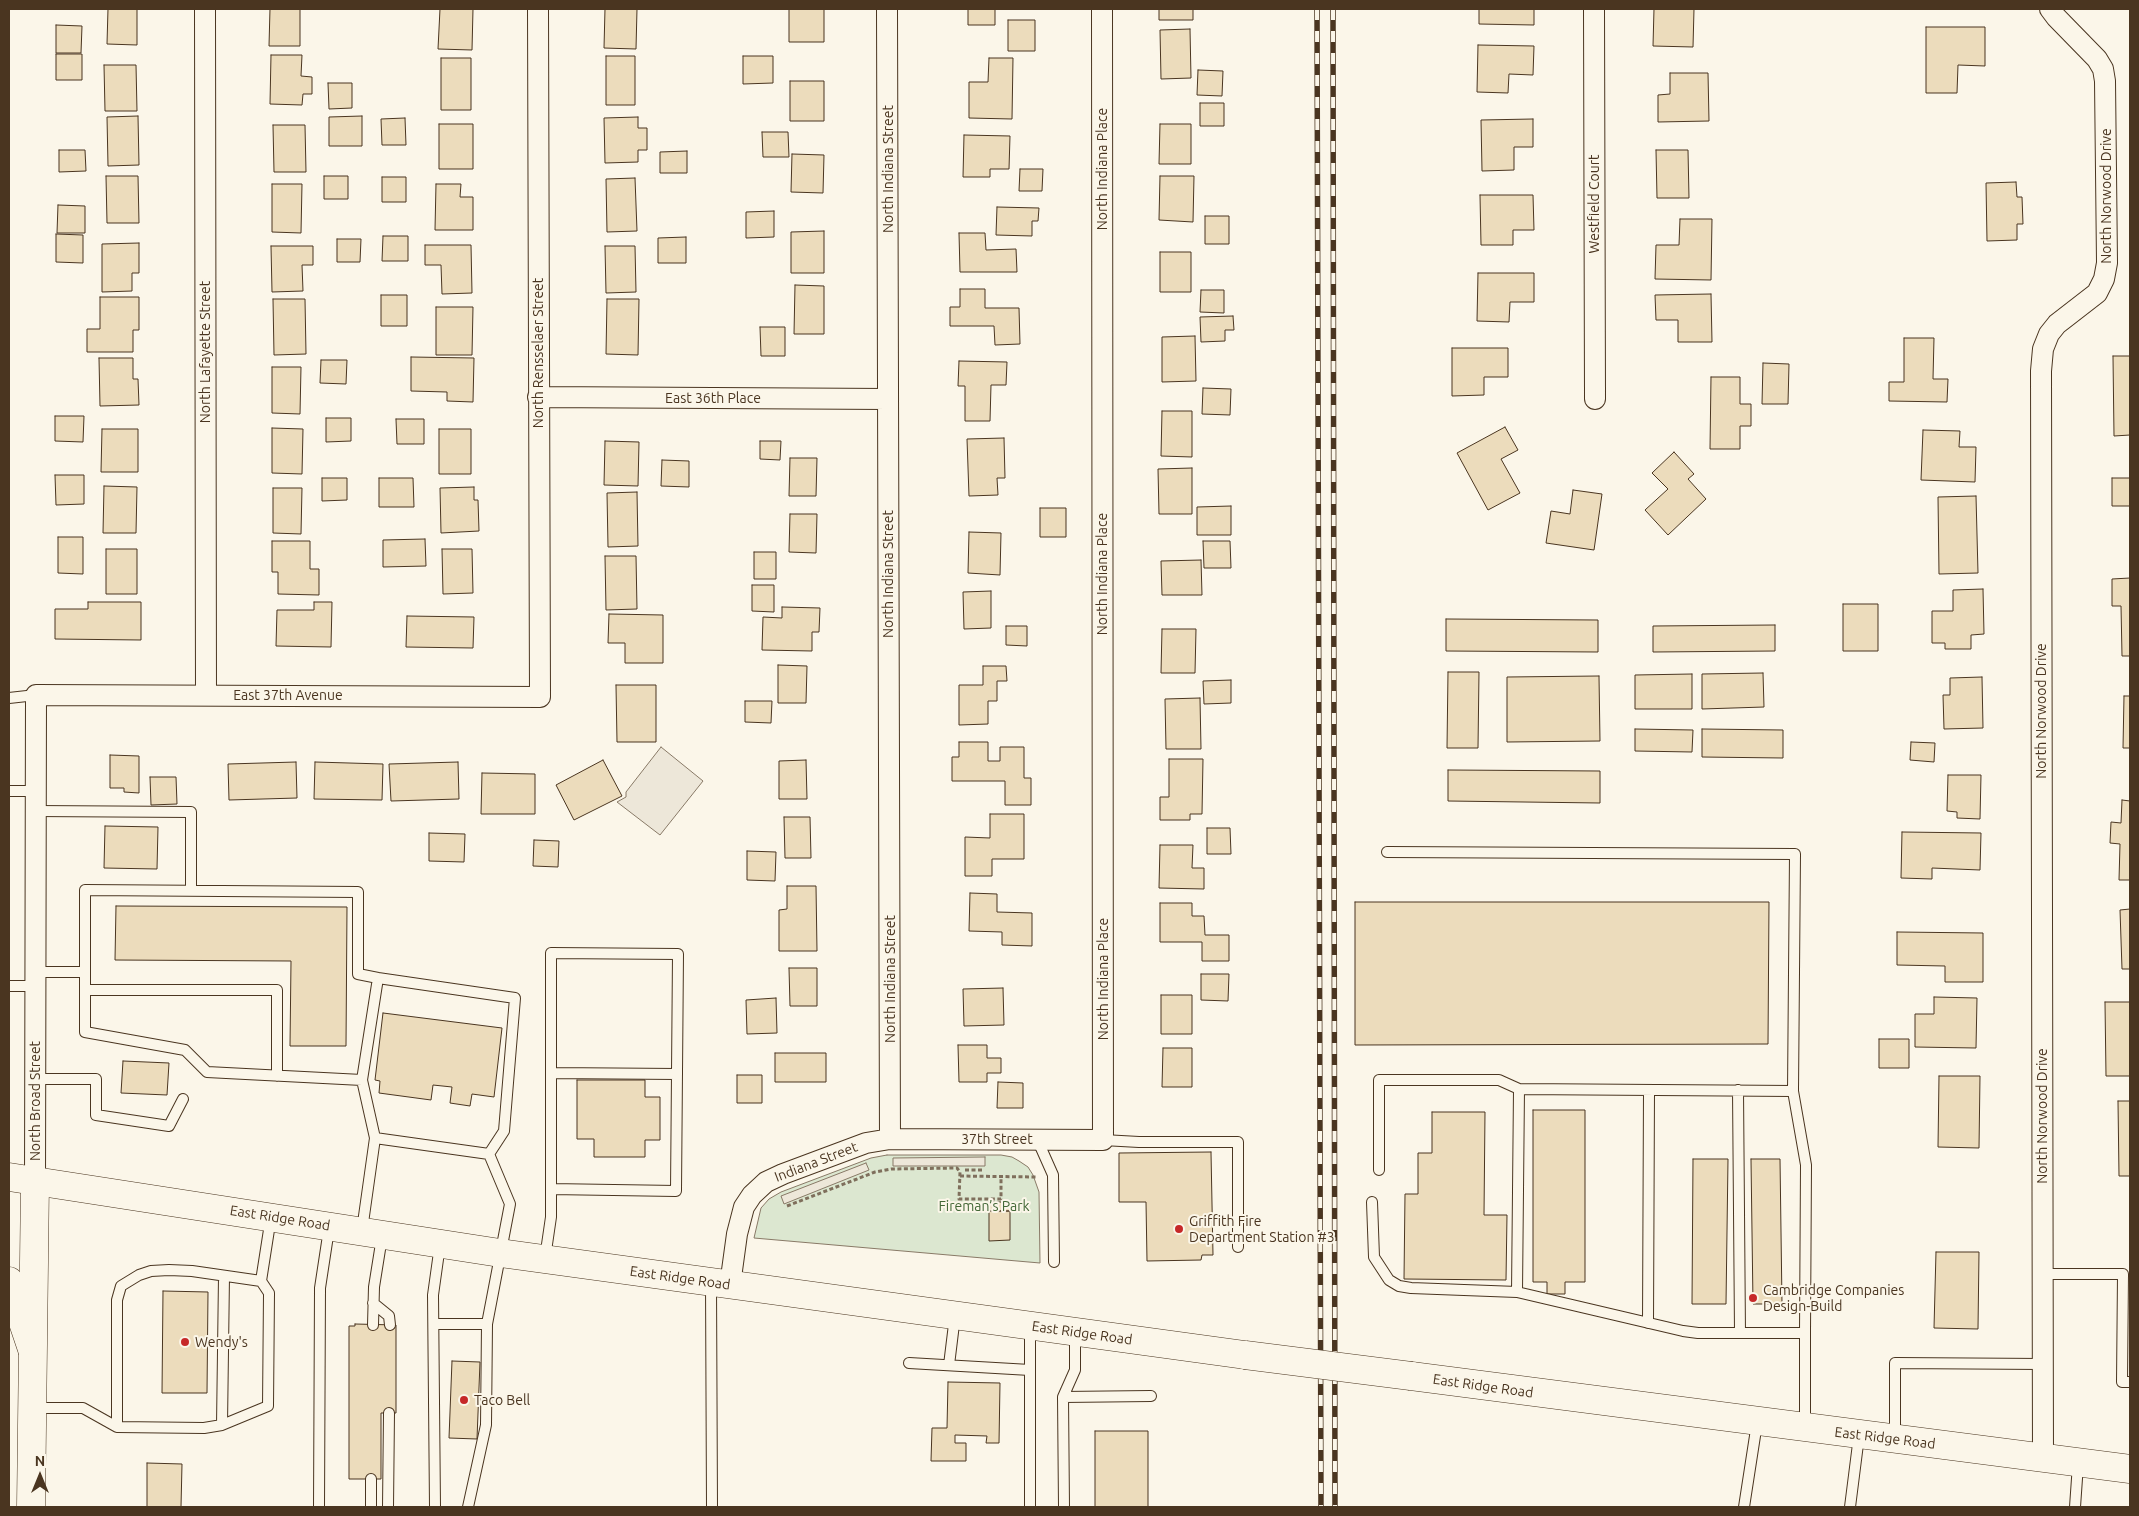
<!DOCTYPE html>
<html>
<head>
<meta charset="utf-8">
<style>
	body { margin:0 }
	#map { position:relative; width:2139px; height:1516px; overflow:hidden; background:#fbf6e9; font-family:Ubuntu,sans-serif }
	canvas { display:block }
	.frame { position:absolute; inset:0; border:10px solid #4a3520; pointer-events:none }
	.north { position:absolute; left:15px; top:1451px; width:50px; height:50px; -webkit-text-stroke:4px #fbf6e9; paint-order:stroke; rotate:0deg; font-size:14px; font-weight:700; line-height:20px; text-align:center; color:#4a3520 }
	.north::after { content:''; display:block; margin:auto; width:18px; height:22px; background:#4a3520; clip-path:polygon(50% 0,100% 100%,50% 72%,0 100%) }
</style>
</head>
<body>
<div id="map">
<canvas width="2139" height="1516"></canvas>
<div class="frame"></div>
<div class="north">N</div>
</div>
<script>
const ctx = document.querySelector('canvas').getContext('2d');
ctx.lineJoin = 'round';
function fill(path, color) {
  ctx.fillStyle = color;
  ctx.fill(path, 'evenodd');
}
function shape(rows) {
  const path = new Path2D();
  for (const r of rows) {
    path.moveTo(r[0], r[1]);
    for (let i = 2; i < r.length; i += 2) path.lineTo(r[i], r[i + 1]);
  }
  return path;
}
function stroke(path, color, width, dash) {
  ctx.strokeStyle = color;
  ctx.lineWidth = width;
  ctx.lineCap = dash ? 'butt' : 'round';
  ctx.setLineDash(dash || []);
  ctx.stroke(path);
}
function write(font, color, halo, rows, align = 'center') {
  ctx.font = font + ' Ubuntu,sans-serif';
  ctx.lineWidth = 4;
  ctx.setLineDash([]);
  ctx.textBaseline = 'middle';
  ctx.strokeStyle = halo;
  ctx.fillStyle = color;
  for (const [text, x, y, turn = 0] of rows) {
    ctx.save();
    ctx.translate(x, y);
    ctx.rotate((+turn || 0) * Math.PI / 180);
    ctx.textAlign = isNaN(turn) ? turn : align;
    if (halo) ctx.strokeText(text, 0, 0);
    ctx.fillText(text, 0, 0);
    ctx.restore();
  }
}
const green = shape([
	[887,1155,1001,1155,1012,1157,1019,1161,1028,1167,1033,1175,1039,1192,1040,1263,754,1238,761,1208,769,1199,781,1192,871,1158,887,1155]
]);
const parking = shape([
	[661,747,703,781,660,835,617,802,626,797,626,792,661,747],
	[985,1157,985,1166,893,1166,893,1158,985,1157],
	[866,1163,869,1170,784,1204,781,1196,866,1163]
]);
const building = shape([
	[108,9,137,9,137,45,107,44,108,9],
	[270,9,300,9,300,46,269,46,270,9],
	[440,9,473,9,472,50,438,49,440,9],
	[605,9,637,9,636,49,604,48,605,9],
	[789,9,824,9,824,42,789,42,789,9],
	[968,9,995,9,995,25,968,25,968,9],
	[1159,9,1193,9,1193,20,1159,20,1159,9],
	[1479,9,1534,9,1534,25,1479,24,1479,9],
	[1654,9,1694,9,1693,47,1653,46,1654,9],
	[1008,20,1035,20,1035,51,1008,51,1008,20],
	[56,25,82,26,81,53,56,53,56,25],
	[1926,27,1985,27,1985,66,1958,65,1957,93,1926,93,1926,27],
	[1190,29,1191,78,1161,79,1160,30,1190,29],
	[1478,45,1534,46,1533,75,1509,74,1508,93,1477,92,1478,45],
	[56,54,82,54,82,80,56,80,56,54],
	[271,55,302,55,301,76,312,77,312,94,303,94,302,105,270,104,271,55],
	[606,56,635,56,635,105,606,105,606,56],
	[743,56,773,56,773,83,743,84,743,56],
	[441,58,471,58,471,110,441,110,441,58],
	[989,58,1013,58,1012,119,969,118,969,82,988,82,989,58],
	[104,65,136,65,137,111,105,111,104,65],
	[1198,70,1223,71,1222,96,1197,95,1198,70],
	[1670,73,1708,73,1709,121,1658,122,1658,95,1670,94,1670,73],
	[790,81,824,81,824,121,790,121,790,81],
	[328,83,352,83,352,108,329,109,328,83],
	[1200,103,1224,103,1224,126,1200,126,1200,103],
	[138,116,139,165,108,166,107,117,138,116],
	[362,116,362,146,329,146,329,117,362,116],
	[638,117,638,128,647,128,647,150,638,150,638,162,605,163,604,118,638,117],
	[405,118,406,145,382,145,381,119,405,118],
	[1533,119,1533,147,1514,147,1514,170,1482,171,1481,120,1533,119],
	[439,124,473,124,473,169,439,169,439,124],
	[1160,124,1191,124,1191,164,1159,164,1160,124],
	[273,125,305,125,306,172,274,172,273,125],
	[762,132,788,132,789,157,763,157,762,132],
	[964,135,1010,136,1009,169,990,169,990,177,963,177,964,135],
	[59,150,85,150,86,171,59,172,59,150],
	[1656,150,1688,150,1689,198,1657,198,1656,150],
	[687,151,687,173,660,173,660,152,687,151],
	[792,154,824,155,823,193,791,192,792,154],
	[1020,169,1043,169,1042,191,1019,191,1020,169],
	[106,176,138,176,139,223,107,223,106,176],
	[324,176,348,176,348,199,324,199,324,176],
	[1160,176,1194,176,1193,222,1159,220,1160,176],
	[382,177,406,177,406,202,382,202,382,177],
	[635,178,637,231,607,232,606,179,635,178],
	[2016,182,2017,197,2022,197,2023,224,2017,224,2017,240,1987,241,1986,183,2016,182],
	[272,184,302,184,301,233,272,232,272,184],
	[436,184,461,184,460,197,473,197,473,230,435,230,436,184],
	[1480,195,1533,195,1534,230,1513,230,1513,245,1481,245,1480,195],
	[58,205,85,206,85,233,57,233,58,205],
	[997,207,1039,208,1038,221,1032,221,1032,236,996,235,997,207],
	[774,211,774,237,746,238,746,212,774,211],
	[1205,216,1229,216,1229,244,1205,244,1205,216],
	[1680,219,1712,219,1711,280,1655,279,1656,245,1679,245,1680,219],
	[824,231,824,273,791,273,791,232,824,231],
	[959,233,985,233,986,250,1016,249,1017,272,960,272,959,233],
	[56,234,83,235,83,263,56,262,56,234],
	[383,236,408,236,408,261,382,261,383,236],
	[686,237,686,263,658,263,658,238,686,237],
	[337,239,361,239,360,262,337,262,337,239],
	[139,243,139,273,132,273,132,291,102,292,102,244,139,243],
	[425,245,471,245,472,293,442,294,441,265,425,265,425,245],
	[271,246,313,246,313,265,302,265,303,291,272,292,271,246],
	[605,246,635,246,636,292,606,293,605,246],
	[1160,252,1191,252,1191,292,1160,292,1160,252],
	[1478,273,1534,273,1534,302,1510,302,1509,322,1477,321,1478,273],
	[795,285,824,286,824,334,794,334,795,285],
	[960,289,985,289,985,308,1019,308,1020,344,995,345,994,326,950,326,950,307,960,307,960,289],
	[1201,290,1224,290,1224,313,1200,312,1201,290],
	[1711,294,1712,342,1678,342,1678,320,1656,320,1655,295,1711,294],
	[381,295,407,295,407,326,381,326,381,295],
	[100,297,139,297,139,330,133,330,133,352,87,352,87,329,100,329,100,297],
	[273,299,305,299,306,354,274,355,273,299],
	[607,299,639,299,638,355,606,354,607,299],
	[436,307,473,307,472,355,436,355,436,307],
	[1233,316,1234,330,1225,330,1225,341,1201,342,1200,317,1233,316],
	[760,327,785,327,785,356,761,356,760,327],
	[1195,336,1196,381,1162,382,1162,337,1195,336],
	[1904,338,1934,338,1933,379,1948,379,1947,402,1889,401,1889,382,1904,382,1904,338],
	[1452,348,1508,348,1508,377,1484,377,1484,395,1452,396,1452,348],
	[2113,356,2130,356,2130,435,2114,436,2113,356],
	[411,357,474,358,473,402,447,401,447,392,411,391,411,357],
	[99,358,133,358,133,379,138,379,139,405,100,406,99,358],
	[321,360,347,360,346,384,320,383,321,360],
	[959,361,1007,362,1006,385,991,385,990,421,965,421,965,386,958,386,959,361],
	[1763,363,1789,364,1788,404,1762,404,1763,363],
	[272,367,301,367,300,414,272,413,272,367],
	[1711,377,1740,377,1740,404,1751,404,1751,426,1740,426,1740,449,1710,449,1711,377],
	[1203,388,1231,389,1230,415,1202,414,1203,388],
	[1162,411,1192,411,1192,457,1161,456,1162,411],
	[55,416,84,416,83,442,55,441,55,416],
	[326,418,351,418,351,441,326,442,326,418],
	[396,419,424,419,424,444,397,444,396,419],
	[1505,427,1518,450,1501,459,1520,493,1488,510,1457,453,1505,427],
	[272,428,303,429,302,474,272,473,272,428],
	[102,429,138,429,138,472,101,472,102,429],
	[439,429,471,429,471,474,439,474,439,429],
	[1923,430,1960,431,1959,447,1976,447,1975,482,1921,480,1923,430],
	[1004,438,1005,478,997,478,998,495,969,496,967,439,1004,438],
	[605,441,639,442,638,486,604,485,605,441],
	[760,441,781,441,780,460,760,459,760,441],
	[1674,452,1694,474,1688,479,1706,499,1668,535,1645,510,1668,489,1652,473,1674,452],
	[790,458,817,458,816,496,789,496,790,458],
	[662,460,689,461,689,487,661,486,662,460],
	[1192,468,1192,514,1159,514,1158,469,1192,468],
	[55,475,84,475,84,504,56,505,55,475],
	[322,478,347,478,347,500,322,501,322,478],
	[379,478,413,478,414,507,379,507,379,478],
	[2112,478,2130,478,2130,506,2112,506,2112,478],
	[104,486,137,487,136,533,103,533,104,486],
	[474,487,474,500,478,500,479,531,441,533,440,488,474,487],
	[273,488,302,488,301,534,273,533,273,488],
	[1573,490,1602,494,1594,550,1546,543,1551,511,1570,514,1573,490],
	[637,492,638,546,608,547,607,493,637,492],
	[1976,496,1978,573,1939,574,1938,497,1976,496],
	[1231,506,1231,535,1197,535,1197,507,1231,506],
	[1040,508,1066,508,1066,537,1040,537,1040,508],
	[790,514,817,514,816,553,789,552,790,514],
	[969,532,1001,533,1000,575,968,573,969,532],
	[58,537,83,537,83,574,58,573,58,537],
	[425,539,426,566,383,567,383,540,425,539],
	[272,541,310,541,310,569,319,569,319,595,278,594,278,572,272,572,272,541],
	[1203,541,1230,541,1231,568,1204,568,1203,541],
	[106,549,137,549,137,594,106,594,106,549],
	[442,549,472,549,473,593,443,594,442,549],
	[754,552,776,552,776,579,754,579,754,552],
	[605,556,636,556,637,609,606,610,605,556],
	[1201,560,1202,595,1162,595,1161,561,1201,560],
	[2130,578,2130,656,2122,656,2121,606,2112,606,2112,579,2130,578],
	[752,585,774,585,774,612,752,611,752,585],
	[1983,589,1984,634,1971,635,1971,649,1945,649,1945,643,1932,643,1932,611,1953,611,1953,590,1983,589],
	[991,591,991,628,964,629,963,592,991,591],
	[88,602,141,602,141,640,55,639,55,609,88,609,88,602],
	[314,602,332,602,331,647,276,646,277,610,314,610,314,602],
	[1843,604,1878,604,1878,651,1843,651,1843,604],
	[782,607,820,608,819,632,812,632,812,651,762,650,763,617,782,618,782,607],
	[609,614,663,615,663,663,625,663,625,643,608,643,609,614],
	[407,616,474,617,473,648,406,647,407,616],
	[1446,619,1598,620,1598,652,1446,651,1446,619],
	[1775,625,1775,651,1653,652,1653,626,1775,625],
	[1006,626,1027,626,1027,646,1006,645,1006,626],
	[1162,629,1196,629,1195,673,1161,673,1162,629],
	[778,665,807,666,806,703,778,703,778,665],
	[983,666,1006,666,1007,681,997,681,997,701,988,701,988,724,959,725,959,685,983,685,983,666],
	[1448,672,1479,672,1478,748,1447,748,1448,672],
	[1763,673,1764,707,1702,709,1702,674,1763,673],
	[1692,674,1692,709,1635,709,1635,675,1692,674],
	[1599,676,1600,741,1507,742,1507,677,1599,676],
	[1982,677,1983,728,1944,729,1943,695,1950,695,1950,678,1982,677],
	[1231,680,1231,703,1204,704,1203,681,1231,680],
	[616,685,656,685,656,742,617,742,616,685],
	[2124,696,2130,696,2130,748,2123,748,2124,696],
	[1200,698,1201,749,1166,749,1165,699,1200,698],
	[745,701,772,701,771,723,745,722,745,701],
	[1635,729,1693,730,1692,752,1635,751,1635,729],
	[1702,729,1783,730,1783,758,1702,757,1702,729],
	[959,742,988,742,988,761,1000,761,1000,747,1024,747,1024,778,1031,778,1031,805,1005,805,1005,781,952,781,952,757,959,757,959,742],
	[1911,742,1935,743,1934,762,1910,760,1911,742],
	[110,755,139,756,139,793,124,792,124,788,110,788,110,755],
	[1169,759,1203,759,1202,814,1190,814,1190,820,1160,820,1160,797,1169,797,1169,759],
	[603,760,622,796,574,820,556,785,603,760],
	[806,760,807,799,779,799,779,761,806,760],
	[296,762,297,798,229,800,228,764,296,762],
	[315,762,383,764,382,800,314,799,315,762],
	[458,762,459,799,391,801,389,764,458,762],
	[1448,770,1600,771,1600,803,1448,801,1448,770],
	[482,773,535,774,535,814,481,814,482,773],
	[1948,775,1981,775,1980,819,1957,818,1957,812,1947,811,1948,775],
	[150,777,176,777,177,804,151,805,150,777],
	[2122,800,2130,801,2130,880,2119,880,2120,844,2110,843,2111,822,2121,823,2122,800],
	[990,814,1024,814,1024,859,992,859,992,876,965,876,965,837,990,838,990,814],
	[784,817,810,817,811,858,785,858,784,817],
	[105,826,158,827,157,869,104,868,105,826],
	[1207,828,1230,828,1231,854,1207,854,1207,828],
	[1902,832,1981,833,1980,870,1932,868,1932,879,1901,878,1902,832],
	[429,833,465,834,464,862,429,861,429,833],
	[534,840,559,841,558,867,533,866,534,840],
	[1160,845,1193,845,1192,868,1204,868,1204,889,1159,888,1160,845],
	[747,851,776,852,775,881,747,880,747,851],
	[787,886,816,886,817,951,779,951,779,910,787,909,787,886],
	[970,893,997,894,997,912,1032,913,1032,946,1002,945,1002,932,969,931,970,893],
	[1355,902,1769,902,1768,1044,1355,1045,1355,902],
	[1160,903,1192,903,1192,916,1204,916,1205,935,1229,935,1229,961,1202,961,1202,942,1160,942,1160,903],
	[116,906,347,907,346,1046,290,1046,291,961,115,960,116,906],
	[2130,909,2130,969,2122,969,2120,910,2130,909],
	[1897,932,1983,933,1983,982,1945,982,1945,966,1897,965,1897,932],
	[789,968,817,968,817,1006,790,1006,789,968],
	[1201,974,1229,974,1228,1001,1201,1000,1201,974],
	[1003,988,1004,1025,964,1026,963,989,1003,988],
	[1161,995,1192,995,1192,1034,1161,1034,1161,995],
	[1934,997,1977,998,1976,1048,1915,1047,1915,1014,1934,1014,1934,997],
	[776,998,777,1033,747,1034,746,1000,776,998],
	[2105,1002,2130,1002,2130,1076,2106,1076,2105,1002],
	[383,1013,502,1028,494,1097,472,1094,470,1106,450,1103,452,1087,433,1085,431,1100,379,1093,380,1081,375,1080,383,1013],
	[1879,1039,1909,1039,1909,1068,1879,1068,1879,1039],
	[958,1045,987,1045,987,1058,1001,1058,1001,1073,987,1073,987,1082,959,1082,958,1045],
	[1163,1048,1192,1048,1192,1087,1162,1087,1163,1048],
	[775,1053,826,1053,826,1082,775,1082,775,1053],
	[123,1061,169,1063,167,1095,121,1093,123,1061],
	[737,1075,762,1075,762,1103,737,1103,737,1075],
	[1939,1076,1980,1076,1979,1148,1938,1147,1939,1076],
	[577,1080,645,1080,645,1097,660,1097,660,1140,645,1140,645,1157,594,1157,594,1139,577,1139,577,1080],
	[998,1082,1023,1083,1023,1108,997,1108,998,1082],
	[2118,1101,2130,1101,2130,1176,2119,1176,2118,1101],
	[1533,1110,1585,1110,1585,1282,1565,1282,1565,1294,1547,1294,1547,1282,1533,1282,1533,1110],
	[1432,1112,1485,1112,1484,1215,1507,1215,1506,1280,1404,1279,1405,1194,1418,1194,1418,1153,1432,1153,1432,1112],
	[1211,1152,1213,1255,1202,1255,1201,1260,1147,1261,1146,1202,1119,1202,1119,1153,1211,1152],
	[1693,1159,1728,1159,1726,1304,1692,1304,1693,1159],
	[1751,1159,1780,1159,1782,1304,1753,1304,1751,1159],
	[989,1202,1010,1202,1010,1211,989,1211,989,1202],
	[989,1211,1010,1211,1010,1240,989,1241,989,1211],
	[1936,1252,1979,1252,1978,1329,1934,1328,1936,1252],
	[163,1291,208,1292,207,1393,162,1393,163,1291],
	[355,1324,396,1325,396,1413,381,1413,381,1479,349,1479,349,1326,355,1326,355,1324],
	[452,1361,480,1362,477,1439,449,1438,452,1361],
	[948,1382,1000,1383,999,1443,986,1443,987,1436,955,1435,955,1443,966,1443,966,1461,931,1461,932,1428,947,1428,948,1382],
	[1095,1431,1148,1431,1148,1507,1095,1507,1095,1431],
	[147,1463,182,1464,181,1507,147,1507,147,1463]
]);
const path = shape([
	[965,1170,984,1170],
	[960,1176,1036,1177],
	[787,1206,875,1172,891,1169,957,1168,960,1172,959,1199,1001,1199,1001,1177]
]);
const lane = shape([
	[9,698,36,695],
	[9,791,36,791],
	[35,811,191,812,191,891],
	[1387,852,1795,854,1793,1091],
	[35,972,85,972],
	[9,986,35,986],
	[85,990,277,990,277,1076],
	[551,1073,677,1074],
	[35,1079,96,1079,96,1115,169,1126,183,1099],
	[362,1080,207,1072,185,1050,85,1032,85,890,358,892,358,974,378,978],
	[1738,1090,1740,1333],
	[375,1138,489,1154,510,1204,487,1324,486,1425,468,1507],
	[1037,1139,1053,1175,1054,1262],
	[1103,1140,1139,1142,1238,1142,1238,1247],
	[1379,1170,1379,1080,1499,1080,1519,1089],
	[1372,1202,1374,1257,1389,1280,1399,1286,1411,1288,1517,1292],
	[362,1230,375,1138,362,1080,378,978,515,998,504,1131,489,1154],
	[545,1258,551,1217,551,953,678,954,676,1191,551,1189],
	[2042,1274,2123,1274,2122,1382,2130,1382],
	[711,1284,712,1507],
	[373,1303,389,1316,390,1325],
	[1648,1323,1649,1090],
	[434,1324,487,1324],
	[373,1325,374,1287,382,1237],
	[1030,1327,1030,1507],
	[909,1363,1030,1370],
	[949,1365,955,1316],
	[1063,1397,1151,1396],
	[33,1408,83,1408,117,1427,204,1428,222,1425,268,1406,269,1293,261,1281,271,1217],
	[222,1425,224,1276],
	[117,1427,117,1300,121,1286,139,1275,151,1271,169,1270,192,1271,261,1281],
	[1805,1427,1805,1333,1806,1165,1793,1091,1519,1089,1517,1292,1683,1331,1698,1333,1805,1333],
	[1895,1438,1895,1363,2043,1364],
	[319,1507,320,1288,329,1229],
	[371,1507,371,1479],
	[388,1507,389,1413],
	[435,1507,433,1295,440,1245],
	[1064,1507,1063,1397,1075,1370,1075,1333],
	[1744,1507,1757,1423],
	[1850,1507,1859,1436],
	[2075,1507,2078,1464]
]);
const street = shape([
	[205,9,206,695],
	[887,9,890,1139],
	[1594,9,1595,399],
	[538,397,888,399],
	[35,1181,36,695,540,697,538,9],
	[730,1285,737,1234,744,1207,752,1195,766,1182,783,1174,866,1143,890,1139,1103,1140,1102,9],
	[2043,1458,2041,371,2043,349,2049,334,2057,324,2097,293,2104,279,2107,263,2105,81,2103,69,2097,59,2056,17,2050,9]
]);
const secondary = shape([
	[31,1507,35,1181]
]);
const primary = shape([
	[9,1177,500,1253,1245,1355],
	[9,1281,32,1349],
	[1411,1376,2130,1469]
]);
const rail = shape([
	[1317,9,1321,1507],
	[1333,9,1335,1507]
]);
const primaryBridge = shape([
	[1245,1355,1411,1376]
]);
const markers = [
	[1179,1229,5,"#c62828"],
	[1753,1298,5,"#c62828"],
	[185,1342,5,"#c62828"],
	[464,1400,5,"#c62828"]
];
const streetNames = [
	["North Indiana Street",888,169,-90],
	["North Indiana Place",1102,169,-90],
	["North Norwood Drive",2106,196,-90],
	["Westfield Court",1594,204,-90],
	["North Lafayette Street",205,352,-90],
	["North Rensselaer Street",538,353,-90],
	["East 36th Place",713,398],
	["North Indiana Street",888,574,-90],
	["North Indiana Place",1102,574,-90],
	["East 37th Avenue",288,695],
	["North Norwood Drive",2041,711,-90],
	["North Indiana Street",890,979,-90],
	["North Indiana Place",1103,979,-90],
	["North Broad Street",35,1101,-90],
	["North Norwood Drive",2042,1116,-90],
	["37th Street",997,1139],
	["Indiana Street",816,1162,-21],
	["East Ridge Road",280,1218,9],
	["East Ridge Road",680,1278,8],
	["East Ridge Road",1082,1333,8],
	["East Ridge Road",1483,1386,8],
	["East Ridge Road",1885,1438,7]
];
const parkNames = [
	["Fireman’s Park",984,1206]
];
const poiNames = [
	["Griffith Fire",1189,1221],
	["Department Station #3",1189,1237],
	["Cambridge Companies",1763,1290],
	["Design-Build",1763,1306],
	["Wendy's",195,1342],
	["Taco Bell",474,1400]
];
fill(green, '#dce7d0');
stroke(green, '#887966', 1);
fill(parking, '#ede7d9');
stroke(parking, '#887966', 1);
fill(building, '#ecdcbc');
stroke(building, '#4a3520', 1);
stroke(lane, '#4a3520', 12);
stroke(street, '#4a3520', 22);
stroke(secondary, '#4a3520', 29);
stroke(primary, '#4a3520', 29);
stroke(path, '#7f6f5c', 3, [4, 2.5]);
stroke(lane, '#fbf6e9', 10);
stroke(street, '#fbf6e9', 20);
stroke(secondary, '#fbf6e9', 28);
stroke(primary, '#fbf6e9', 28);
stroke(rail, '#4a3520', 5.5);
stroke(rail, '#fbf6e9', 4, [11]);
stroke(primaryBridge, '#4a3520', 29, []);
stroke(primaryBridge, '#fbf6e9', 28);
for (const [x, y, r, color] of markers) {
  const dot = new Path2D();
  dot.arc(x, y, r, 0, 2 * Math.PI);
  ctx.fillStyle = color;
  ctx.fill(dot);
  stroke(dot, '#fbf6e9', 2);
}
write('14px', '#4a3520', '#fbf6e9', streetNames);
write('14px', '#436837', '#fbf6e9', parkNames);
write('14px', '#4a3520', '#fbf6e9', poiNames, 'left');
</script>
</body>
</html>
